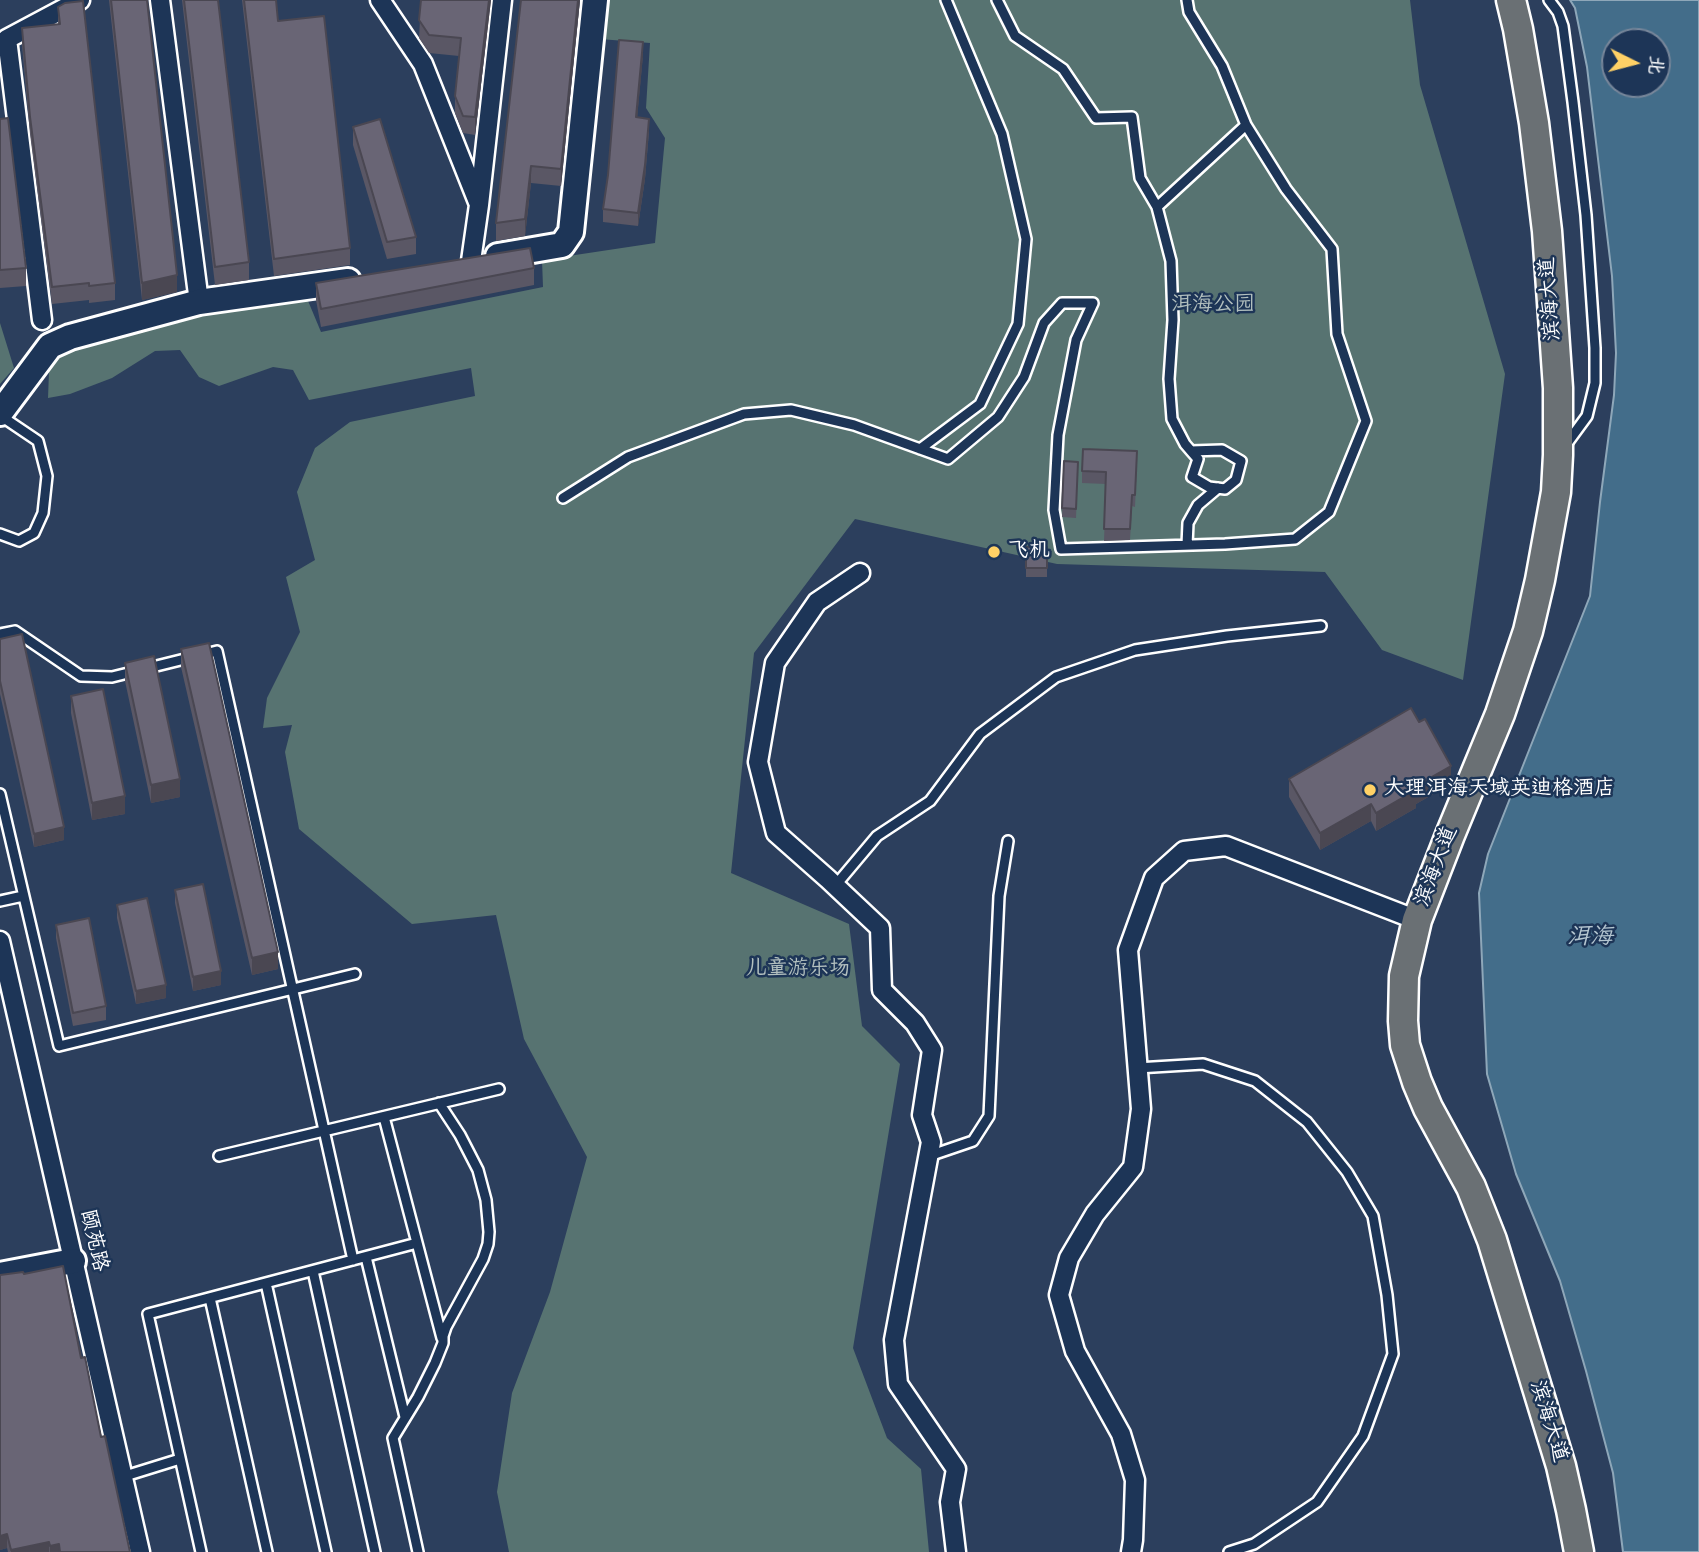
<!DOCTYPE html>
<html>
<head>
<meta charset="utf-8">
<style>
	body { margin:0 }
	#map { position:relative; width:1699px; height:1552px; overflow:hidden; background:#2c3f5d; font-family:Kalam,"LXGW WenKai TC",sans-serif }
	canvas { display:block }
	.north { position:absolute; left:1601px; top:28px; width:70px; height:70px; box-sizing:border-box; background:#1d3557; border:2px solid #77869a; border-radius:50%; rotate:96deg; font-size:19px; font-weight:700; line-height:28px; text-align:center; color:#fff }
	.north::after { content:''; display:block; margin:auto; width:24px; height:32px; background:#ffd166; clip-path:polygon(50% 0,100% 100%,50% 72%,0 100%) }
</style>
</head>
<body>
<div id="map">
<canvas width="1699" height="1552"></canvas>
<div class="north">北</div>
</div>
<script>
const ctx = document.querySelector('canvas').getContext('2d');
ctx.lineJoin = 'round';
function fill(path, color) {
  ctx.fillStyle = color;
  ctx.fill(path, 'evenodd');
}
function shape(rows) {
  const path = new Path2D();
  for (const r of rows) {
    path.moveTo(r[0], r[1]);
    for (let i = 2; i < r.length; i += 2) path.lineTo(r[i], r[i + 1]);
  }
  return path;
}
function stroke(path, color, width, dash) {
  ctx.strokeStyle = color;
  ctx.lineWidth = width;
  ctx.lineCap = dash ? 'butt' : 'round';
  ctx.setLineDash(dash || []);
  ctx.stroke(path);
}
function write(font, color, halo, rows, align = 'center') {
  ctx.font = font + ' Kalam,"LXGW WenKai TC",sans-serif';
  ctx.lineWidth = 5;
  ctx.setLineDash([]);
  ctx.textBaseline = 'middle';
  ctx.strokeStyle = halo;
  ctx.fillStyle = color;
  for (const [text, x, y, turn = 0] of rows) {
    ctx.save();
    ctx.translate(x, y);
    ctx.rotate((+turn || 0) * Math.PI / 180);
    ctx.textAlign = isNaN(turn) ? turn : align;
    if (halo) ctx.strokeText(text, 0, 0);
    ctx.fillText(text, 0, 0);
    ctx.restore();
  }
}
const green = shape([
	[602,0,1410,0,1420,85,1505,374,1463,680,1382,650,1325,572,1057,564,855,519,754,653,731,873,849,924,862,1026,900,1064,853,1348,887,1438,921,1469,929,1552,509,1552,497,1492,512,1393,550,1292,587,1157,524,1039,496,915,412,924,299,829,285,752,292,725,263,728,267,698,300,632,286,577,315,560,297,492,315,448,350,422,475,396,471,368,309,400,293,370,273,367,219,386,199,377,180,350,155,351,112,378,70,394,48,398,49,372,62,332,306,296,321,332,543,287,542,260,655,243,665,138,646,108,650,43,600,39],
	[0,323,14,368,0,384]
]);
const water = shape([
	[1570,0,1699,0,1699,1552,1623,1552,1613,1473,1586,1371,1560,1281,1516,1174,1487,1074,1479,893,1488,854,1590,596,1600,502,1614,395,1616,353,1612,276,1587,67,1575,8,1570,0],
	[1615,42,1657,42,1657,84,1615,84,1615,42]
]);
const lane = shape([
	[997,0,1015,36,1063,69,1096,118,1132,117,1140,178,1157,207],
	[1187,0,1189,12,1222,66,1246,125,1157,207,1171,261,1173,320,1169,379,1172,419,1185,444,1191,451,1198,459,1192,477,1209,487,1225,489,1236,480,1241,461,1222,450,1191,451],
	[1549,0,1558,12,1563,26,1573,102,1586,215,1595,348,1595,383,1587,416,1565,446],
	[920,449,980,404,1018,324,1026,239,1002,134,946,0],
	[563,498,628,457,744,414,791,410,854,425,948,459,998,417,1024,377,1044,323,1062,303,1093,303,1076,340,1058,435,1054,510,1061,549,1225,544,1295,539,1329,512,1366,421,1337,334,1332,249,1286,189,1246,125],
	[0,534,19,541,34,533,43,513,47,476,38,441,1,416],
	[1187,545,1188,523,1198,505,1218,488],
	[0,634,15,631,81,676,112,677,217,651,353,1260],
	[0,794,59,1046,355,974],
	[835,886,877,836,930,801,980,734,1056,677,1135,650,1227,636,1321,626],
	[0,901,23,896],
	[1137,1068,1203,1064,1255,1081,1307,1122,1347,1172,1373,1216,1387,1295,1393,1354,1363,1436,1317,1502,1254,1544,1229,1552],
	[384,1117,442,1338],
	[219,1156,499,1089],
	[929,1156,973,1141,989,1116,999,896,1008,841],
	[366,1257,405,1417],
	[313,1271,375,1552],
	[266,1283,326,1552],
	[210,1298,267,1552],
	[122,1477,180,1459],
	[201,1552,148,1314,417,1243],
	[418,1552,393,1438,418,1397,435,1363,443,1343,443,1336,446,1327,483,1259,488,1244,489,1232,486,1200,478,1170,460,1135,439,1103]
]);
const street = shape([
	[160,0,199,302],
	[380,0,423,64,478,202],
	[471,261,479,205,502,0],
	[42,320,7,39,80,0],
	[860,573,817,602,775,663,758,762,776,833,828,879,880,928,882,990,915,1023,932,1050,922,1115,931,1142,894,1340,898,1384,956,1469,950,1502,956,1552],
	[0,941,140,1552],
	[1131,1552,1133,1540,1135,1480,1121,1434,1075,1351,1059,1295,1069,1258,1095,1214,1133,1167,1141,1109,1128,950,1154,878,1184,851,1226,846,1417,920]
]);
const secondary = shape([
	[498,256,562,245,571,232,595,0],
	[0,413,50,346,70,337,199,302,348,281],
	[0,1275,73,1261]
]);
const primary = shape([
	[1511,0,1518,29,1534,123,1547,231,1558,388,1558,455,1556,492,1540,580,1528,631,1500,714,1450,835,1417,920,1404,976,1403,1021,1405,1045,1417,1082,1428,1108,1471,1187,1492,1240,1561,1466,1571,1510,1579,1552]
]);
const wall = shape([
	[109,0,147,0,177,292,142,300],
	[182,0,218,0,249,262,249,280,215,285],
	[242,0,276,0,278,21,350,248,350,265,274,276],
	[421,0,491,0,475,135,463,133,455,113,455,96,459,56,429,53,419,38],
	[521,0,580,0,561,186,531,183,525,236,496,241,496,223],
	[58,7,115,283,115,300,89,303,89,300,52,304,30,134,22,45,22,28,58,24],
	[643,55,637,118,649,132,645,179,638,226,603,222,603,209],
	[0,119,26,268,26,286,0,288],
	[353,127,416,237,416,254,387,259,353,145],
	[534,268,534,285,321,327,316,300,316,283],
	[1064,461,1078,462,1076,518,1062,517],
	[1137,462,1135,507,1132,506,1130,540,1104,541,1106,484,1082,483,1082,471],
	[1026,547,1047,547,1047,577,1026,577],
	[0,639,64,840,34,847,0,694],
	[181,649,278,969,252,975,181,667],
	[125,663,180,797,151,803,125,681],
	[71,696,125,814,92,820,71,713],
	[1289,779,1451,784,1416,804,1416,808,1376,831,1371,821,1320,850,1289,797],
	[175,890,221,985,193,991,175,903],
	[117,905,166,998,136,1004,117,918],
	[56,925,106,1006,106,1020,73,1026,56,938],
	[24,1274,81,1358,130,1552,8,1552,7,1548,0,1550]
]);
const shadedWall = shape([
	[489,0,491,0,475,135,475,117],
	[578,0,580,0,561,186,561,169],
	[643,42,643,55,636,131,636,117],
	[649,119,645,179,638,226,638,213],
	[531,166,531,183,525,236,525,219],
	[177,275,177,292,142,300,142,283],
	[1451,766,1451,784,1416,804,1416,808,1376,831,1376,813,1414,787],
	[180,779,180,797,151,803,151,785],
	[125,796,125,814,92,820,92,803],
	[1371,804,1371,821,1320,850,1320,833],
	[64,827,64,840,34,847,34,834],
	[278,952,278,969,252,975,252,958],
	[221,971,221,985,193,991,193,977],
	[166,985,166,998,136,1004,136,991],
	[7,1534,7,1548,0,1550,0,1536],
	[49,1542,49,1552,11,1552,11,1550],
	[59,1544,59,1552,50,1552,50,1546]
]);
const building = shape([
	[111,0,147,0,177,275,142,283,111,0],
	[184,0,218,0,249,262,215,267,184,0],
	[244,0,276,0,278,21,324,16,350,248,274,259,244,0],
	[421,0,489,0,475,117,463,116,455,96,461,38,429,35,419,20,421,0],
	[521,0,578,0,561,169,531,166,525,219,496,223,521,0],
	[83,1,115,283,89,286,89,283,52,287,30,117,22,28,60,24,58,7,65,3,83,1],
	[619,40,643,42,636,117,649,119,645,165,638,213,603,209,608,175,619,40],
	[8,118,26,268,0,270,0,119,8,118],
	[380,119,416,237,387,242,353,127,380,119],
	[530,248,534,268,321,309,316,283,530,248],
	[1083,449,1137,451,1135,495,1132,495,1130,529,1104,529,1106,472,1082,471,1083,449],
	[1064,461,1078,462,1076,509,1062,508,1064,461],
	[1026,547,1047,547,1047,568,1026,568,1026,547],
	[22,634,64,827,34,834,0,681,0,639,22,634],
	[209,643,278,952,252,958,181,649,209,643],
	[154,656,180,779,151,785,125,663,154,656],
	[103,689,125,796,92,803,71,696,103,689],
	[1411,708,1419,722,1425,719,1451,766,1414,787,1416,790,1376,813,1371,804,1320,833,1289,779,1411,708],
	[203,884,221,971,193,977,175,890,203,884],
	[147,898,166,985,136,991,117,905,147,898],
	[89,918,106,1006,73,1013,56,925,89,918],
	[63,1266,81,1358,85,1357,101,1437,105,1436,130,1552,60,1552,59,1544,50,1546,49,1542,11,1550,7,1534,0,1536,0,1275,23,1272,24,1274,63,1266]
]);
const markers = [
	[994,552,7,"#ffd166"],
	[1370,790,7,"#ffd166"]
];
const streetNames = [
	["滨海大道",1552,299,-94],
	["滨海大道",1438,867,-69],
	["颐苑路",92,1241,77],
	["滨海大道",1547,1422,73]
];
const parkNames = [
	["洱海公园",1213,306],
	["儿童游乐场",798,970]
];
const poiNames = [
	["飞机",1008,552],
	["大理洱海天域英迪格酒店",1384,790]
];
const waterNames = [
	["洱海",1590,939]
];
fill(green, '#577371');
fill(water, '#436d8a');
stroke(water, '#8ea7b9', 2);
stroke(lane, '#fff', 14);
stroke(street, '#fff', 23);
stroke(secondary, '#fff', 30);
stroke(primary, '#fff', 33);
stroke(lane, '#1d3557', 9);
stroke(street, '#1d3557', 18);
stroke(secondary, '#1d3557', 24);
stroke(primary, '#6a7074', 28);
fill(wall, '#5a5765');
fill(shadedWall, '#4a4752');
fill(building, '#696575');
stroke(building, '#4a4752', 2);
for (const [x, y, r, color] of markers) {
  const dot = new Path2D();
  dot.arc(x, y, r, 0, 2 * Math.PI);
  ctx.fillStyle = color;
  ctx.fill(dot);
  stroke(dot, '#1d3557', 2.5);
}
write('21px', '#fff', '#1d3557', streetNames);
write('21px', '#b3c0bf', '#1d3557', parkNames);
write('21px', '#fff', '#1d3557', poiNames, 'left');
write('italic 23px', '#b4c5d0', '#1d3557', waterNames);
</script>
</body>
</html>
